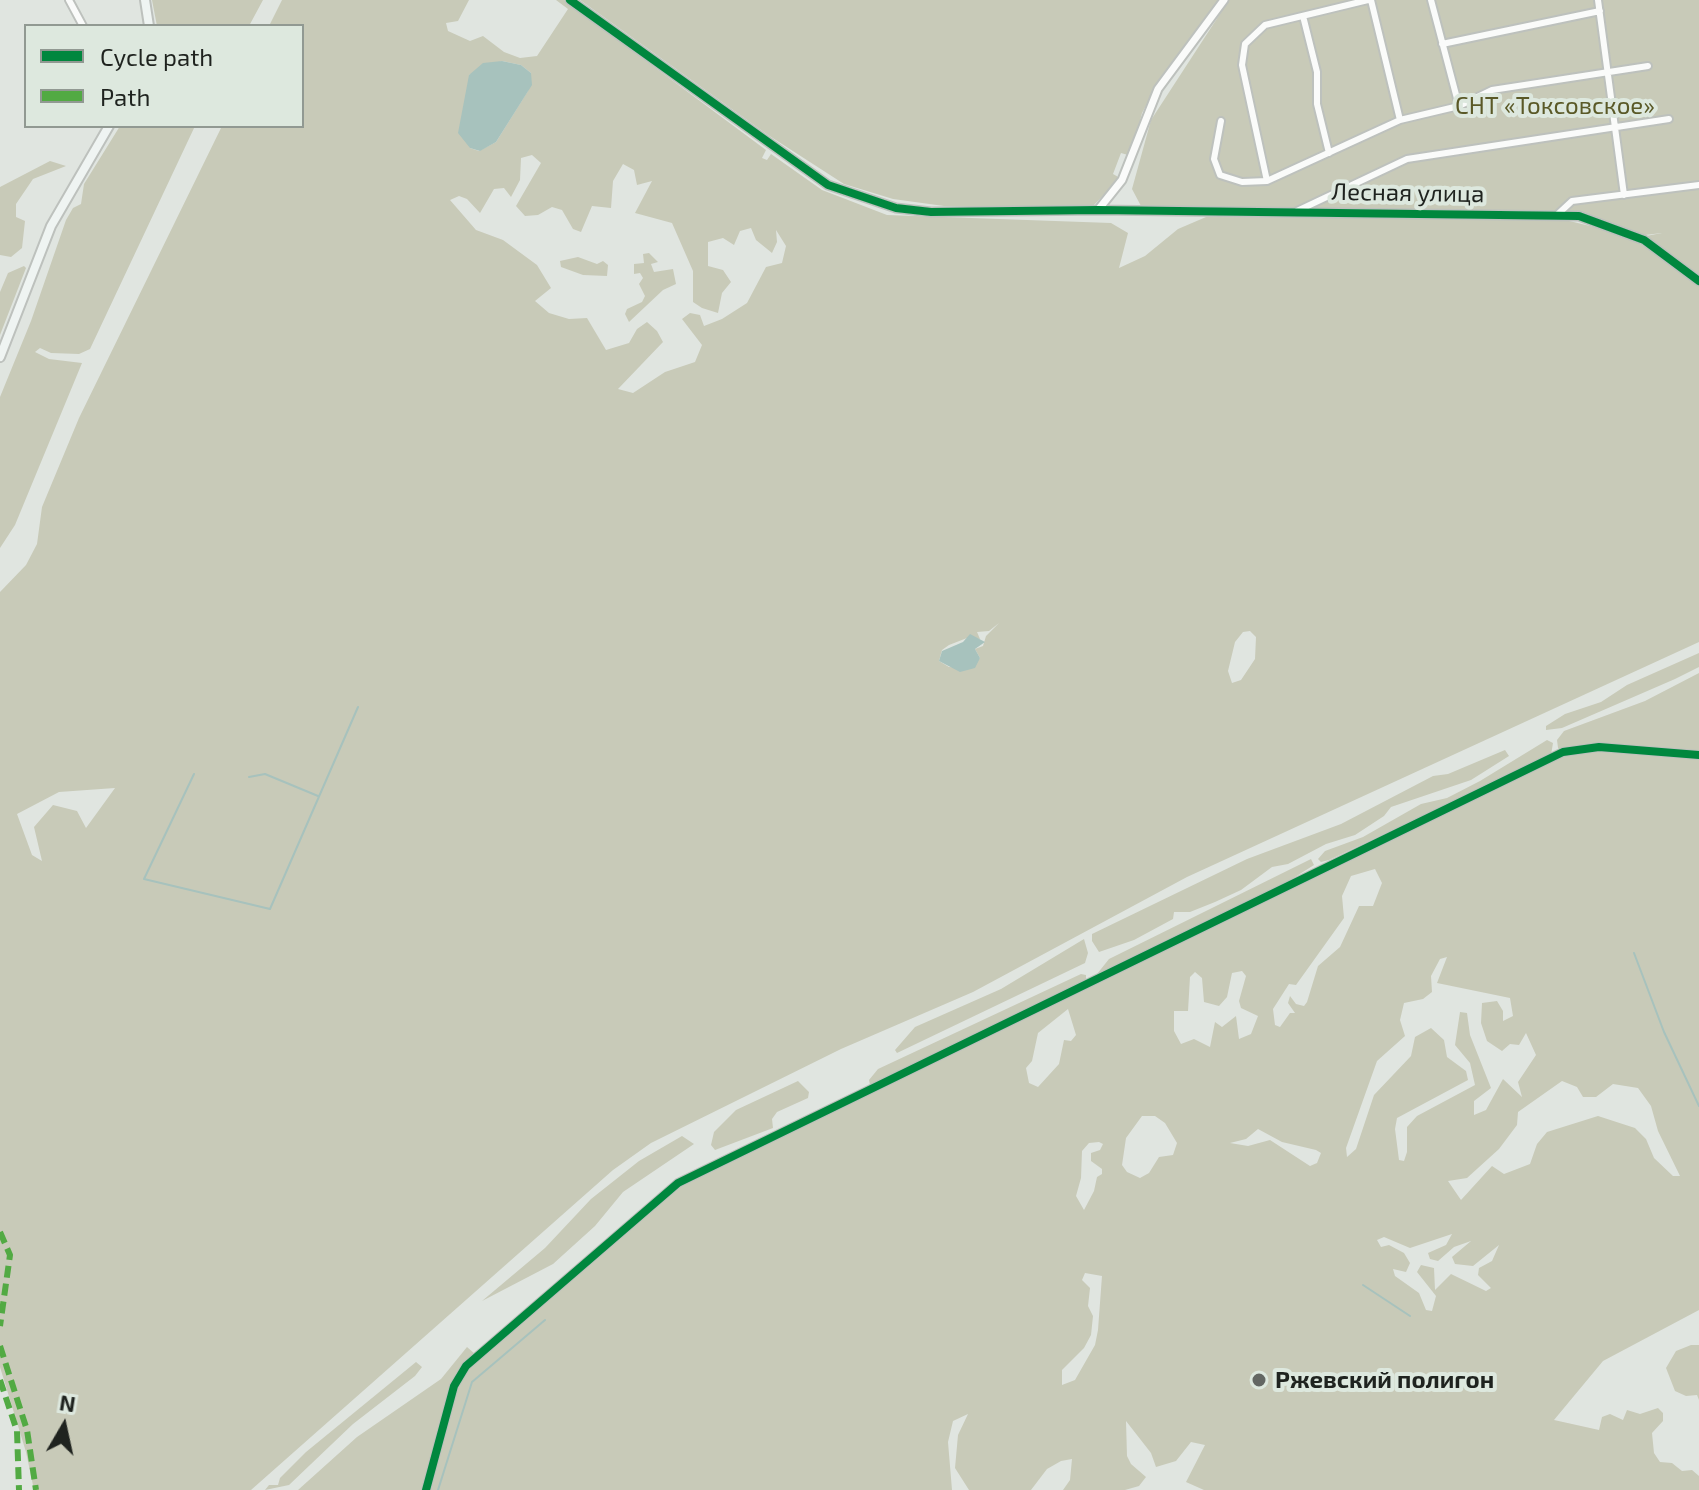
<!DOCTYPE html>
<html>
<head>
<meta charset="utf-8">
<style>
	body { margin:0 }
	#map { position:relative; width:1699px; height:1490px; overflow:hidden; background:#e0e5e0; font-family:"Exo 2",sans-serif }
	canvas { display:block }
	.legend { position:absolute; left:24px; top:24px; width:280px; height:104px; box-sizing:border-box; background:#dde8de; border:2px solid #919992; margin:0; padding:10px 14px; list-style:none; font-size:24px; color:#1f231f }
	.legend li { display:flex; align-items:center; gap:16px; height:40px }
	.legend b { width:40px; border:2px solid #919992 }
	.north { position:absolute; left:24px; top:1386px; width:80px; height:80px; -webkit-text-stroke:6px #dde8de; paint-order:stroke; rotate:9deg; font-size:22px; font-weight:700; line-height:32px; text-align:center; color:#1f231f }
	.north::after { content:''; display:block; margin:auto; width:28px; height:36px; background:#1f231f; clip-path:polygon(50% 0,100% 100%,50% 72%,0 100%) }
</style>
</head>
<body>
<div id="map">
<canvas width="1699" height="1490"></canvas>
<ul class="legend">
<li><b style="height:10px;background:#00873e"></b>Cycle path</li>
<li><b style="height:10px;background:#52aa43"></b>Path</li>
</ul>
<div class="north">N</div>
</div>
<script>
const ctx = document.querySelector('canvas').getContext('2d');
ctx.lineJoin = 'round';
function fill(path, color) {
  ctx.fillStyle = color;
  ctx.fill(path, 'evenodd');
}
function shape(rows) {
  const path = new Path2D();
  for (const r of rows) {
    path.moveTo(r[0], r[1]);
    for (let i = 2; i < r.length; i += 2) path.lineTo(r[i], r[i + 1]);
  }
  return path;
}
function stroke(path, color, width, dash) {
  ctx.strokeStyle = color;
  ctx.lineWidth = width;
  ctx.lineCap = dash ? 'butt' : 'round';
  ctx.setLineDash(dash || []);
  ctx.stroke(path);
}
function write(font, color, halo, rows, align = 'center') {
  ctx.font = font + ' "Exo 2",sans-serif';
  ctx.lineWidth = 8;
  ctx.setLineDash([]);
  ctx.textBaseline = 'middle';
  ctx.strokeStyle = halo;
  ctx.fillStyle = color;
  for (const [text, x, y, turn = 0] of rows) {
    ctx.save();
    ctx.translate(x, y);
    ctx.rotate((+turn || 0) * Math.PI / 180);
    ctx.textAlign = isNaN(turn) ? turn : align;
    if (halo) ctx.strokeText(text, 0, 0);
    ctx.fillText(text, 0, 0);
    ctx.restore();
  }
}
const green = shape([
	[152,0,263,0,249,26,157,26],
	[282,0,469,0,458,21,446,23,448,31,470,41,483,36,504,52,520,58,537,56,568,9,556,0,564,0,766,150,762,158,767,160,771,154,822,190,887,215,1111,223,1128,233,1119,268,1145,256,1178,229,1206,217,1557,218,1619,233,1666,258,1699,286,1699,642,1187,877,973,992,841,1049,651,1143,613,1170,251,1490,34,1490,26,1452,0,1367,0,592,26,565,37,544,42,507,79,418,222,126,302,126,302,26,269,26],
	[502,61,521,65,531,73,528,91,496,142,479,151,470,148,469,75],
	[532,155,541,163,516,206,525,216,538,215,552,207,562,210,573,229,581,232,592,206,611,208,613,181,623,164,634,170,637,185,652,181,635,213,672,223,693,271,693,302,702,308,718,313,722,293,731,282,723,270,708,266,708,242,723,238,734,245,740,231,751,228,756,240,772,253,777,242,776,230,786,246,782,263,766,267,747,303,722,319,704,326,700,315,690,313,682,319,702,345,695,362,665,372,633,393,618,389,663,342,657,331,647,322,637,329,629,343,606,350,587,318,569,319,549,313,535,301,551,288,537,265,503,240,476,230,450,200,459,196,467,199,480,213,494,189,504,188,511,197,520,180,521,158],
	[999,623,986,636,983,646,975,649,980,658,971,668,949,667,939,661,942,650,949,645,967,638,980,639,977,632,989,631],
	[1250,631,1256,637,1255,659,1241,680,1232,683,1228,671,1235,642,1243,632],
	[115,788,86,828,77,811,53,805,34,827,42,861,32,855,17,814,59,792],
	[580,0,1219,0,1155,89,1142,113,1134,144,1128,155,1121,153,1113,174,1120,178,1093,206,944,206,893,199,844,184,768,135],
	[1229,0,1699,0,1699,277,1646,236,1662,233,1645,235,1586,216,1141,206,1132,189,1151,120],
	[120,126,195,126,90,349,79,354,51,353,40,348,35,352,49,359,82,363,15,525,0,548,0,397,31,321,66,220,73,208,81,204,84,184],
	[50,161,66,166,33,179,16,204,16,217,25,221,22,248,11,257,0,255,0,187],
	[649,253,658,262,651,264,654,272,673,269,676,284,663,290,629,322,625,314,627,309,642,302,645,296,639,284,643,278,640,273,634,274,634,264,644,263,643,254],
	[578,257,597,264,603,261,608,265,607,276,583,275,561,267,560,261],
	[24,266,26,268,0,335,0,292,8,273],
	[1699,653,1699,667,1675,679,1562,728,1546,730,1546,726,1565,714,1601,702,1627,685],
	[1699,673,1699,754,1599,745,1562,751,1558,748,1557,740,1564,731,1645,701],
	[1547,740,1553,743,1551,755,1329,860,1321,862,1318,859,1325,851,1363,837,1421,804,1447,798,1480,781],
	[1598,748,1699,757,1699,1310,1603,1361,1554,1420,1599,1430,1602,1417,1610,1414,1623,1420,1627,1410,1640,1414,1658,1408,1663,1413,1663,1421,1652,1433,1654,1453,1660,1462,1672,1463,1682,1471,1692,1470,1699,1476,1699,1490,1204,1490,1186,1482,1205,1445,1191,1442,1176,1461,1156,1467,1151,1453,1126,1421,1127,1456,1131,1464,1146,1477,1139,1486,1125,1490,1063,1490,1070,1480,1072,1459,1061,1461,1047,1469,1031,1490,969,1490,955,1468,958,1435,968,1414,953,1421,948,1442,952,1490,427,1490,456,1387,466,1368,681,1185,1563,754],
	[1375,869,1382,883,1373,906,1359,906,1340,947,1318,966,1307,1002,1304,1006,1296,1004,1290,996,1288,1003,1295,1013,1290,1013,1280,1027,1275,1025,1273,1009,1289,984,1296,985,1344,918,1342,896,1351,876],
	[1447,957,1437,983,1510,998,1513,1016,1503,1021,1503,1011,1497,1001,1482,1003,1481,1023,1487,1041,1502,1051,1510,1044,1519,1045,1526,1033,1536,1055,1518,1082,1522,1097,1503,1079,1486,1110,1474,1115,1474,1101,1491,1088,1470,1035,1467,1013,1460,1012,1455,1045,1470,1063,1475,1085,1417,1116,1407,1127,1407,1152,1404,1161,1399,1160,1395,1129,1397,1118,1468,1080,1466,1071,1447,1057,1444,1040,1431,1028,1415,1037,1411,1056,1374,1095,1356,1149,1347,1157,1346,1148,1377,1061,1405,1036,1400,1020,1404,1003,1423,999,1432,992,1431,976,1440,959],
	[1242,971,1246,976,1239,1001,1241,1008,1258,1016,1251,1034,1239,1039,1236,1016,1222,1027,1215,1022,1210,1047,1194,1039,1181,1044,1174,1031,1174,1011,1188,1011,1190,977,1195,972,1202,978,1204,1002,1219,1006,1227,997,1232,973],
	[1068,1009,1076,1035,1071,1041,1064,1040,1059,1064,1038,1087,1029,1083,1026,1068,1032,1061,1038,1033],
	[1562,1081,1577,1087,1583,1097,1596,1097,1613,1084,1638,1088,1651,1106,1658,1131,1680,1176,1673,1176,1654,1158,1646,1139,1635,1128,1598,1116,1547,1132,1537,1144,1530,1164,1504,1174,1492,1166,1461,1200,1448,1181,1467,1178,1499,1149,1517,1125,1518,1112],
	[1142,1116,1155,1116,1165,1123,1177,1143,1173,1155,1159,1157,1149,1173,1140,1178,1127,1172,1122,1165,1126,1138],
	[1258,1129,1282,1142,1316,1150,1321,1153,1317,1163,1310,1166,1270,1140,1248,1146,1230,1143,1246,1139],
	[1099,1142,1103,1144,1100,1150,1091,1153,1091,1161,1102,1169,1102,1174,1097,1177,1094,1191,1084,1210,1076,1196,1081,1178,1082,1151,1089,1143],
	[1452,1234,1446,1245,1428,1253,1430,1259,1438,1261,1454,1247,1471,1241,1452,1257,1455,1264,1473,1266,1499,1245,1492,1261,1479,1268,1478,1275,1491,1288,1486,1291,1451,1274,1435,1290,1434,1268,1421,1265,1417,1272,1436,1296,1432,1311,1426,1310,1419,1293,1395,1276,1393,1269,1406,1272,1410,1263,1404,1253,1389,1245,1381,1247,1377,1240,1384,1237,1410,1248],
	[1085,1273,1102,1276,1098,1330,1095,1345,1075,1380,1062,1385,1062,1370,1084,1348,1091,1335,1093,1316,1088,1306,1090,1288,1082,1280],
	[1505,750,1509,756,1471,780,1391,807,1384,816,1355,835,1326,844,1288,864,1272,867,1241,890,1215,902,1190,912,1174,912,1173,919,1134,940,1099,952,1092,941,1092,934,1247,859,1341,824,1433,776,1448,774],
	[1311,859,1314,865,1284,884,1097,974,1109,959],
	[1084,939,1088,953,1085,963,897,1053,895,1050,915,1027,1001,989],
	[1081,974,1086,975,1086,980,1074,987,870,1085,869,1080,878,1069],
	[798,1081,809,1092,808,1098,777,1112,772,1119,773,1128,715,1150,711,1145,714,1132,736,1110],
	[682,1136,694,1144,623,1192,595,1226,553,1264,482,1301,545,1248,591,1199,639,1161],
	[1691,1345,1699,1345,1699,1400,1697,1395,1686,1396,1675,1391,1666,1368,1676,1351],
	[467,1347,475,1354,459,1373,425,1490,298,1490,357,1437,441,1379],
	[416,1362,422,1367,415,1376,353,1424,289,1485,265,1490,269,1485,278,1485,280,1478,306,1452]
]);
const water = shape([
	[502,61,521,65,531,73,532,85,496,142,480,151,470,148,458,133,469,75,483,63],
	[970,634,985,642,975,649,980,658,975,668,960,672,939,661,942,651,963,642]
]);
const stream = shape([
	[194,774,144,879,270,909,358,707],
	[249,777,265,774,318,796],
	[1634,953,1664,1032,1699,1106],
	[1363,1285,1410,1316],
	[438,1490,472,1382,545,1320]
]);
const minor = shape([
	[69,0,83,26],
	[1368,0,1265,25,1245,44,1242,65,1267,181,1400,120,1459,106,1492,90,1648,66],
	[1371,0,1400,120],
	[1431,0,1459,106],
	[1598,0,1624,195],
	[1303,16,1317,72,1317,104,1329,153],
	[1442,44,1600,11],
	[1221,121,1214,159,1220,175,1242,182,1267,181],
	[1297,211,1407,159,1669,119],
	[1558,214,1572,201,1699,185],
	[426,1490,454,1386,466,1366,678,1183,1563,752,1599,747,1699,755]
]);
const tertiary = shape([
	[570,0,828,185,896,208,931,212,1098,210,1579,216,1644,240,1699,281],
	[1098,210,1122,180,1158,89,1224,0]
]);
const secondary = shape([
	[145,0,149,26],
	[0,357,51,226,109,126]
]);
const quiet = shape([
	[0,1232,10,1255,0,1326],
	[0,1346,27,1430,36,1490],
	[0,1380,17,1431,19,1490]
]);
const cycleway = shape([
	[570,0,828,185,896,208,931,212,1098,210,1579,216,1644,240,1699,281],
	[426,1490,454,1386,466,1366,678,1183,1563,752,1599,747,1699,755]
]);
const markers = [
	[1259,1380,8,"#636763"]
];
const parkNames = [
	["СНТ «Токсовское»",1555,106]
];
const streetNames = [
	["Лесная улица",1408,193,1]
];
const poiNames = [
	["Ржевский полигон",1275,1380]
];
fill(green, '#c8cab8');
fill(water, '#a7c2bd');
stroke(stream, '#a7c2bd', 2);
stroke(minor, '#bdc1bd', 10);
stroke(tertiary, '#bdc1bd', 11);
stroke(secondary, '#bdc1bd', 12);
stroke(minor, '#fafbfa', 6);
stroke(tertiary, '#fafbfa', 7);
stroke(secondary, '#eff4f2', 8);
stroke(quiet, '#52aa43', 6, [12, 6]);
stroke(cycleway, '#00873e', 8);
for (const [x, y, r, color] of markers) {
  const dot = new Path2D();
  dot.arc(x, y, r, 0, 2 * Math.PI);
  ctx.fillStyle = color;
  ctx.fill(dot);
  stroke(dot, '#dde8de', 3);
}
write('24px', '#5a5927', '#dde8de', parkNames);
write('24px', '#1f231f', '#dde8de', streetNames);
write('bold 24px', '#1f231f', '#dde8de', poiNames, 'left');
</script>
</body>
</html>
